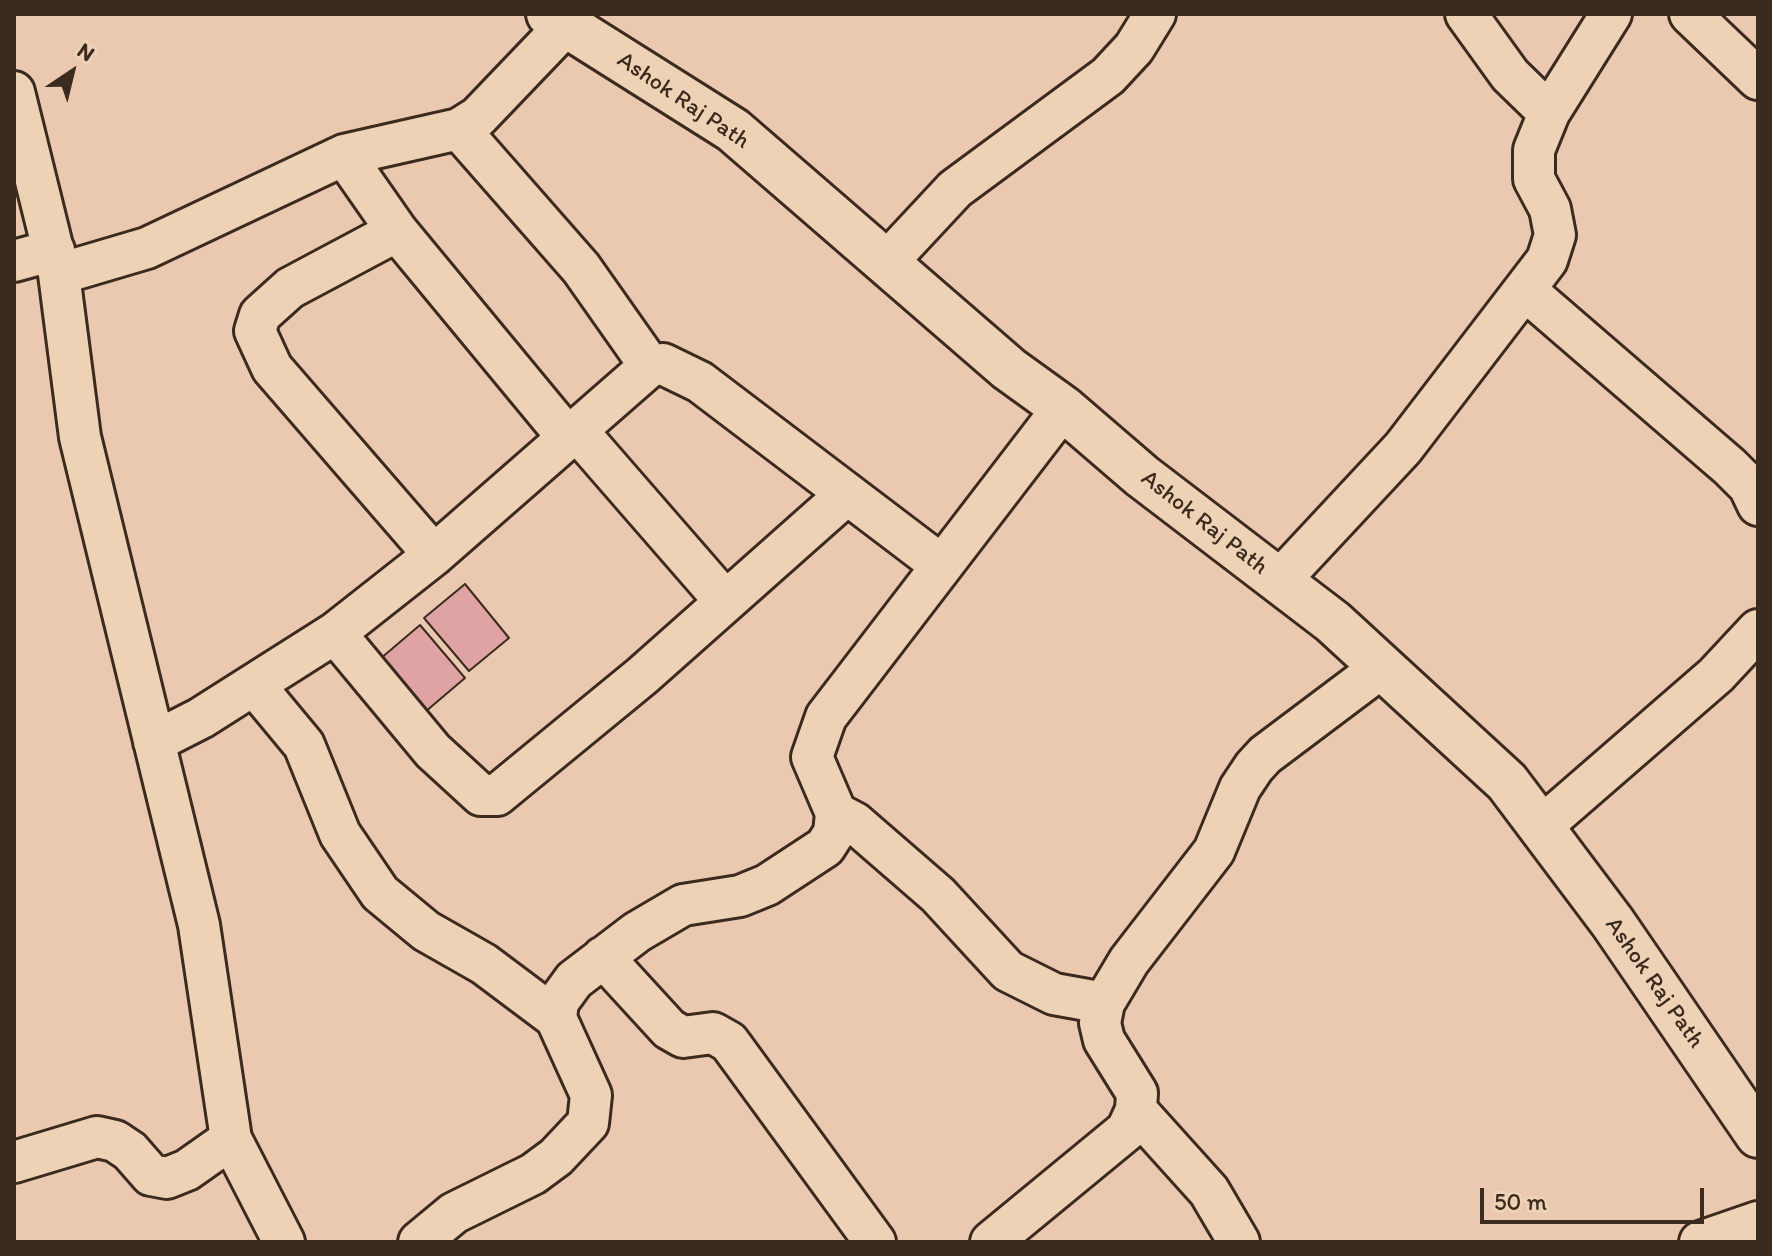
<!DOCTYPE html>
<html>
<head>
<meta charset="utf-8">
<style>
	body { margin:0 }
	#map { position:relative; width:1772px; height:1256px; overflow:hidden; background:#ebc9b1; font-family:Itim,sans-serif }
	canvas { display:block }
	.frame { position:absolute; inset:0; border:16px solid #3b2a1e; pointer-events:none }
	.north { position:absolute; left:32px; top:32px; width:80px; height:80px; -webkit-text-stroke:6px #eed2b5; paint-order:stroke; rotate:35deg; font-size:22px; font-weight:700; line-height:32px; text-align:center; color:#3b2a1e }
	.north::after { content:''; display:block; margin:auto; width:28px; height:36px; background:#3b2a1e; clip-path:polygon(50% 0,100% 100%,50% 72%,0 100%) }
	.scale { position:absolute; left:1480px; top:1188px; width:224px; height:36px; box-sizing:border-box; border:4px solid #3b2a1e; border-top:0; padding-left:10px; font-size:24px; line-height:28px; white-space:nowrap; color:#3b2a1e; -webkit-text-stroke:6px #eed2b5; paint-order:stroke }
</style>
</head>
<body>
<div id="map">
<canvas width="1772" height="1256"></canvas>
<div class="frame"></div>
<div class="north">N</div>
<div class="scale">50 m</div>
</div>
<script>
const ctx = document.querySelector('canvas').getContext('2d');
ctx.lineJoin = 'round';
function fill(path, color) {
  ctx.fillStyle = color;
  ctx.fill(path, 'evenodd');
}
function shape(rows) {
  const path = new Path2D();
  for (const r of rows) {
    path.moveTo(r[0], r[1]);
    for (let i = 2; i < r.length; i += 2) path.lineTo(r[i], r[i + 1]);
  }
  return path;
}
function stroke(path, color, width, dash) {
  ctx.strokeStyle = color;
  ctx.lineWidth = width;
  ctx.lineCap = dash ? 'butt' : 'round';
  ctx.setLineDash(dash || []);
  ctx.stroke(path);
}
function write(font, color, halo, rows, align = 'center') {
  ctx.font = font + ' Itim,sans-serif';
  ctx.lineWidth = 6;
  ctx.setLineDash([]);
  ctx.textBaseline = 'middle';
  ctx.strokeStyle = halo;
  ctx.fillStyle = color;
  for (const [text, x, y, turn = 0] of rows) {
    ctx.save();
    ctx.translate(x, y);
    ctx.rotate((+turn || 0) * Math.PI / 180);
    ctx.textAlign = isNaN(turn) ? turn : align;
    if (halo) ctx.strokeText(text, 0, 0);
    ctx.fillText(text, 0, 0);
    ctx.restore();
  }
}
const building = shape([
	[465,584,509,638,469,671,424,618,465,584],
	[420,625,465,678,425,712,380,659,420,625]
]);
const minor = shape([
	[1466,14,1510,75,1549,113],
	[1690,14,1758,79],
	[14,92,59,274,80,437,199,925,231,1139,284,1242],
	[459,129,581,268,650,366],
	[344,155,397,231,569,439],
	[397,231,290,288,260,315,255,331,272,368,434,555],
	[14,261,54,250],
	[886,263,955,189,1108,76,1134,48,1155,14],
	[59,274,147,248,344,155,459,129,478,117,566,25],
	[1525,290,1730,467,1749,486,1758,505],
	[578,432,725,601],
	[1279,581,1403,448,1547,260,1555,235,1550,209,1534,179,1534,150,1549,113,1611,14],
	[335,633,433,751,481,795,497,795,642,676,847,494],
	[255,686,304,745,340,834,380,893,426,931,484,964,556,1018],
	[154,742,201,718,335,633,434,555,650,366,663,364,700,382,941,565],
	[836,813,855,823,938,895,1008,971,1054,994,1104,1003],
	[1541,827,1716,675,1758,630],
	[603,957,669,1029,683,1037,713,1033,729,1042,875,1242],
	[1136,1110,1209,1191,1239,1242],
	[14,1162,97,1137,115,1141,130,1151,151,1175,167,1178,187,1170,231,1139],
	[419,1242,454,1213,533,1174,556,1157,588,1123,591,1095,556,1018,558,1002,574,980,637,932,683,905,740,896,767,885,825,847,834,833,836,813,812,757,826,717,1063,408],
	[991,1242,1127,1130,1136,1110,1137,1093,1104,1040,1100,1023,1104,1003,1129,961,1214,851,1240,788,1254,767,1265,755,1382,667],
	[1700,1242,1758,1222]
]);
const major = shape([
	[549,14,733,130,1009,369,1063,408,1142,476,1333,622,1507,782,1613,923,1758,1135]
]);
const streetNames = [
	["Ashok Raj Path",683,101,34],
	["Ashok Raj Path",1204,523,38],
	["Ashok Raj Path",1654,983,55]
];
fill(building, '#dea3a2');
stroke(building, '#3b2a1e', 2);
stroke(minor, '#3b2a1e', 46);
stroke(major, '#3b2a1e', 50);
stroke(minor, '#eed2b5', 40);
stroke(major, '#eed2b5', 44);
write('24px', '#3b2a1e', '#eed2b5', streetNames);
</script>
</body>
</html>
